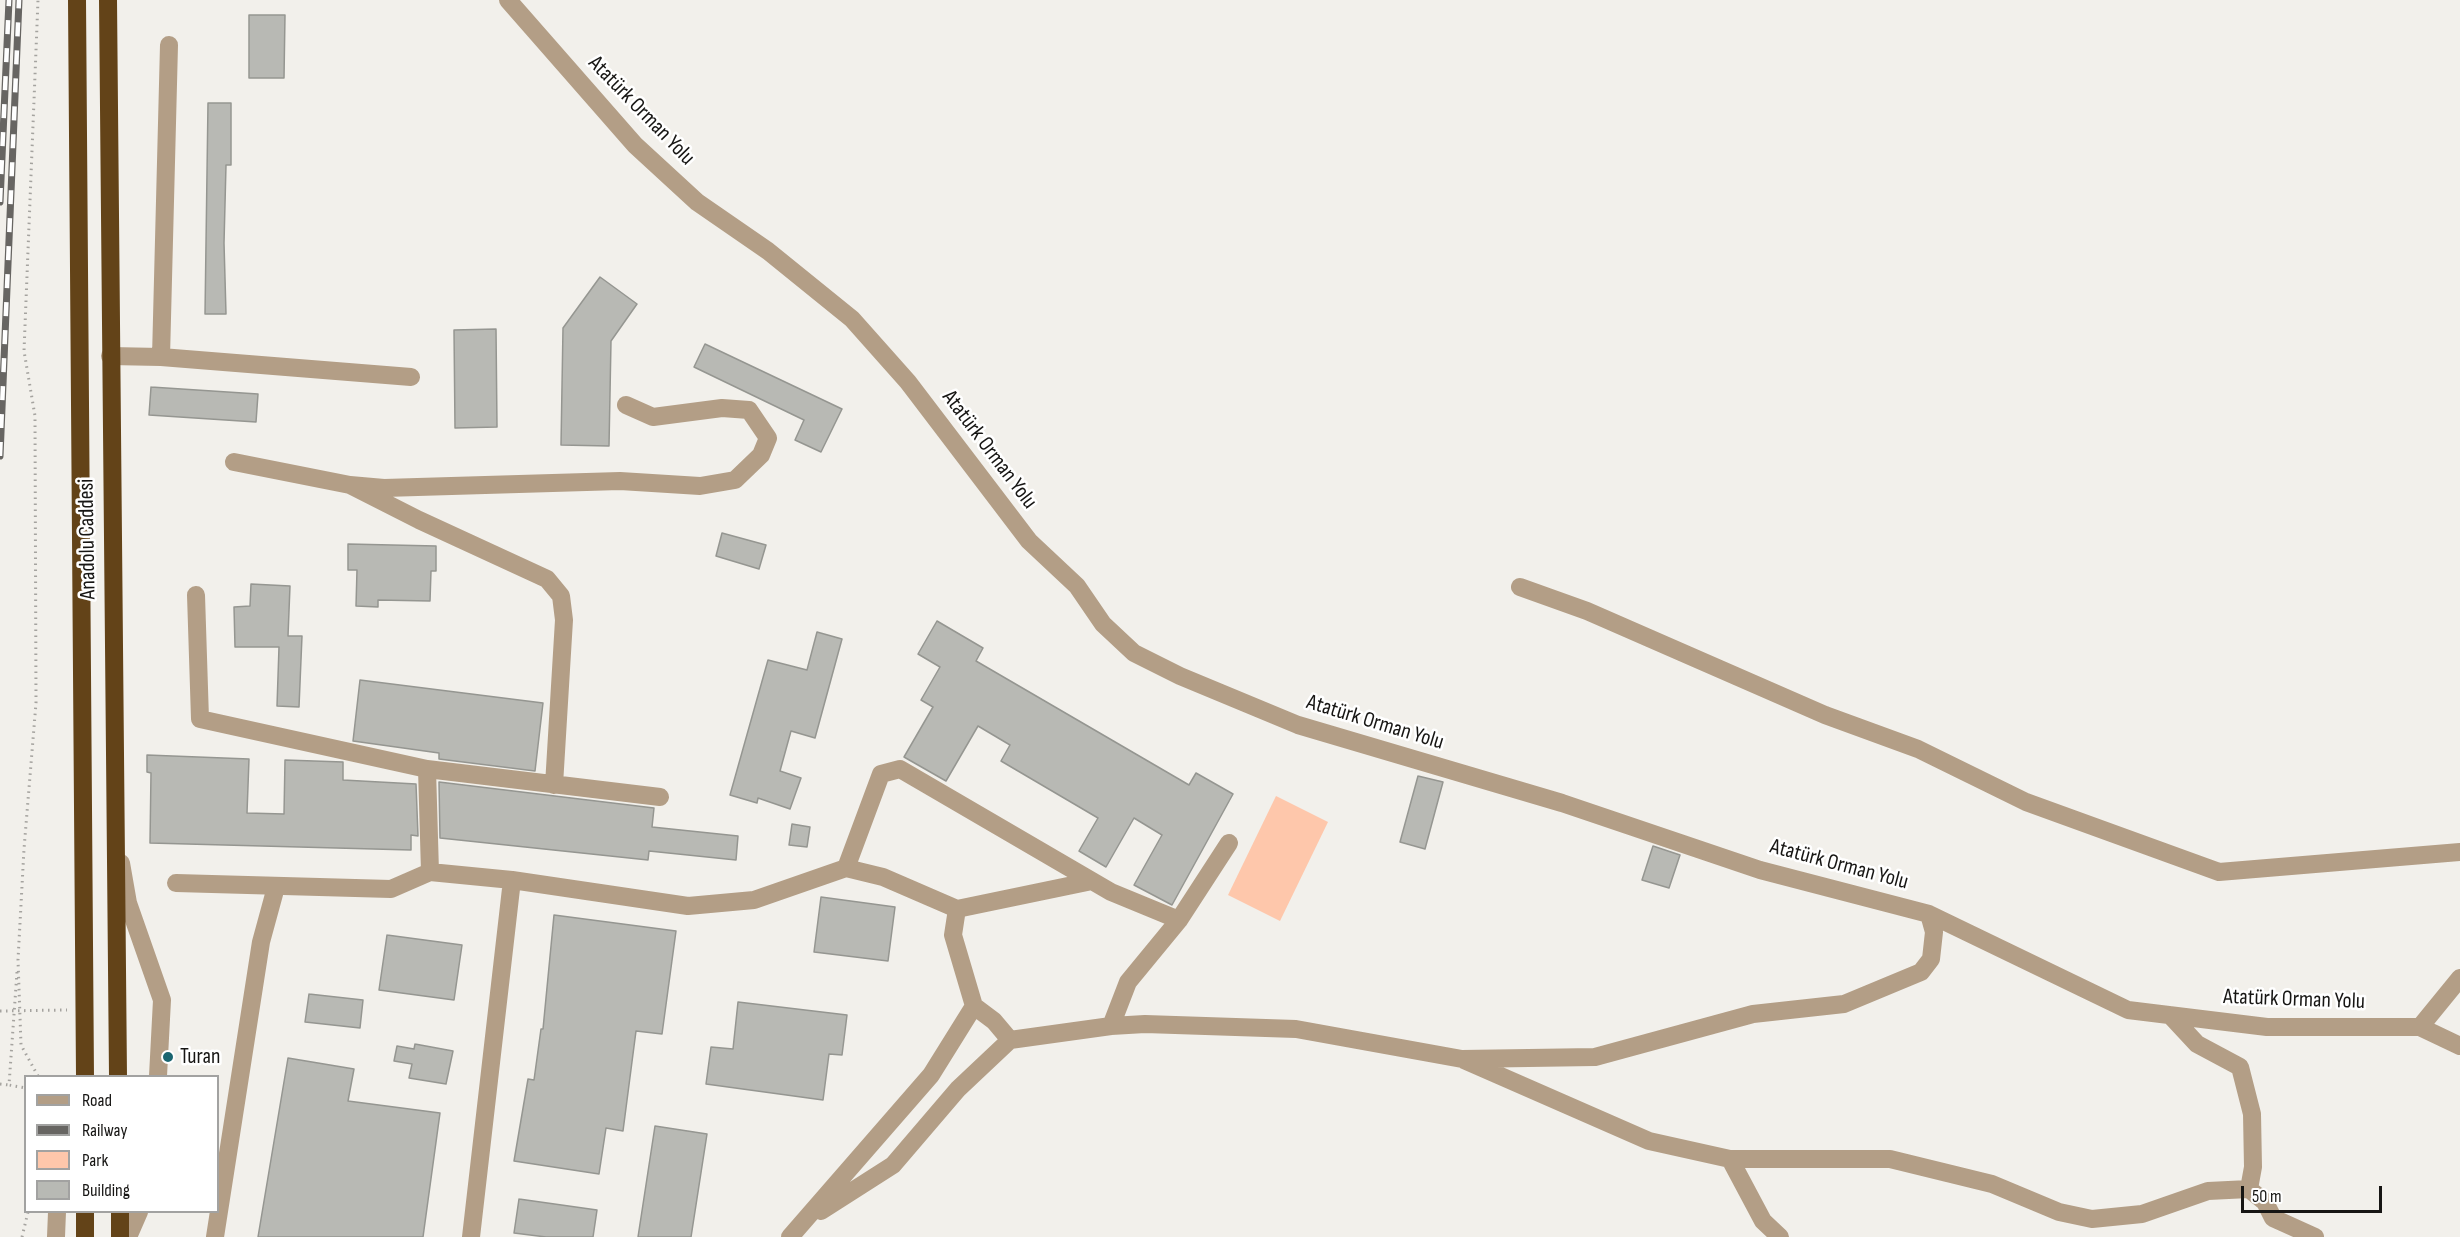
<!DOCTYPE html>
<html>
<head>
<meta charset="utf-8">
<style>
	body { margin:0 }
	#map { position:relative; width:2460px; height:1237px; overflow:hidden; background:#f2f0eb; font-family:"Sofia Sans Condensed",sans-serif }
	canvas { display:block }
	.legend { position:absolute; left:24px; top:1075px; width:195px; height:138px; box-sizing:border-box; background:#fff; border:2px solid #a2a2a1; margin:0; padding:8px 10px; list-style:none; font-size:18px; color:#171614 }
	.legend li { display:flex; align-items:center; gap:12px; height:30px }
	.legend b { width:30px; border:2px solid #a2a2a1 }
	.scale { position:absolute; left:2241px; top:1186px; width:141px; height:27px; box-sizing:border-box; border:3px solid #171614; border-top:0; padding-left:8px; font-size:18px; line-height:21px; white-space:nowrap; color:#171614; -webkit-text-stroke:4px #fff; paint-order:stroke }
</style>
</head>
<body>
<div id="map">
<canvas width="2460" height="1237"></canvas>
<ul class="legend">
<li><b style="height:8px;background:#b39e86"></b>Road</li>
<li><b style="height:8px;background:#676562"></b>Railway</li>
<li><b style="height:16px;background:#fec7ab"></b>Park</li>
<li><b style="height:16px;background:#b8b9b4"></b>Building</li>
</ul>
<div class="scale">50 m</div>
</div>
<script>
const ctx = document.querySelector('canvas').getContext('2d');
ctx.lineJoin = 'round';
function fill(path, color) {
  ctx.fillStyle = color;
  ctx.fill(path, 'evenodd');
}
function shape(rows) {
  const path = new Path2D();
  for (const r of rows) {
    path.moveTo(r[0], r[1]);
    for (let i = 2; i < r.length; i += 2) path.lineTo(r[i], r[i + 1]);
  }
  return path;
}
function stroke(path, color, width, dash) {
  ctx.strokeStyle = color;
  ctx.lineWidth = width;
  ctx.lineCap = dash ? 'butt' : 'round';
  ctx.setLineDash(dash || []);
  ctx.stroke(path);
}
function write(font, color, halo, rows, align = 'center') {
  ctx.font = font + ' "Sofia Sans Condensed",sans-serif';
  ctx.lineWidth = 5;
  ctx.setLineDash([]);
  ctx.textBaseline = 'middle';
  ctx.strokeStyle = halo;
  ctx.fillStyle = color;
  for (const [text, x, y, turn = 0] of rows) {
    ctx.save();
    ctx.translate(x, y);
    ctx.rotate((+turn || 0) * Math.PI / 180);
    ctx.textAlign = isNaN(turn) ? turn : align;
    if (halo) ctx.strokeText(text, 0, 0);
    ctx.fillText(text, 0, 0);
    ctx.restore();
  }
}
const green = shape([
	[1276,796,1328,822,1280,921,1228,895]
]);
const building = shape([
	[249,15,285,15,284,78,249,78,249,15],
	[208,103,231,103,231,165,226,165,224,243,226,314,205,314,208,103],
	[600,277,637,304,611,341,609,446,561,445,563,328,600,277],
	[496,329,497,427,455,428,454,330,496,329],
	[705,344,842,409,821,452,795,440,804,420,694,367,705,344],
	[151,387,258,394,256,422,149,415,151,387],
	[722,533,766,545,759,569,716,556,722,533],
	[348,544,436,546,436,571,431,571,430,601,378,600,378,607,356,606,357,570,348,570,348,544],
	[251,584,290,586,288,636,302,636,299,707,277,706,279,647,235,647,234,607,250,606,251,584],
	[937,621,983,648,976,661,1189,785,1196,773,1233,794,1172,905,1134,885,1162,835,1134,818,1106,867,1079,851,1098,818,1001,761,1010,745,978,726,946,781,904,757,933,707,921,700,940,667,918,654,937,621],
	[817,632,842,639,815,738,791,731,780,771,801,778,790,809,758,798,757,803,730,795,768,660,807,670,817,632],
	[360,680,543,703,535,771,439,759,439,753,353,741,360,680],
	[147,755,249,759,247,813,284,814,285,760,343,762,343,780,416,784,418,836,411,835,411,850,150,843,151,773,147,772,147,755],
	[1418,776,1443,782,1425,849,1400,842,1418,776],
	[439,782,654,808,652,827,738,836,736,860,649,851,648,860,440,838,439,782],
	[792,824,810,827,807,847,789,845,792,824],
	[1653,846,1680,855,1669,888,1642,880,1653,846],
	[821,897,895,907,888,961,814,952,821,897],
	[554,915,676,931,662,1034,636,1031,623,1131,606,1128,599,1174,514,1161,528,1079,534,1080,541,1029,543,1029,554,915],
	[387,935,462,945,454,1000,379,990,387,935],
	[309,994,363,1000,360,1028,305,1022,309,994],
	[738,1002,847,1015,842,1055,829,1054,823,1100,706,1084,711,1047,733,1049,738,1002],
	[415,1044,453,1051,446,1084,409,1078,412,1064,394,1061,397,1046,414,1049,415,1044],
	[288,1058,354,1069,348,1101,440,1113,423,1237,258,1237,288,1058],
	[655,1126,707,1134,691,1237,638,1237,655,1126],
	[519,1199,597,1210,593,1237,546,1237,514,1233,519,1199]
]);
const path = shape([
	[17,972,9,1085,26,1088],
	[0,1011,67,1010],
	[38,1076,21,1045,18,960,24,849,36,703,35,416,24,351,38,0],
	[0,1084,9,1085],
	[22,1237,28,1212]
]);
const minor = shape([
	[508,0,635,145,697,202,768,251,852,319,908,382,1029,541,1077,586,1103,624,1134,653,1180,676,1298,725,1562,803,1760,870,1929,914,2128,1010,2267,1027,2420,1027,2460,978],
	[169,45,161,357,411,377],
	[110,356,161,357],
	[234,462,350,485,419,520,547,579,561,596,564,620,554,785],
	[350,485,384,488,620,481,700,486,735,480,761,455,768,438,749,410,722,408,653,417,626,405],
	[1520,587,1587,611,1825,715,1918,749,2026,802,2219,872,2460,852],
	[196,595,200,719,427,769,430,872],
	[427,769,660,797],
	[121,863,128,903,162,1000,158,1076],
	[846,868,881,774,900,769,1111,892,1179,920],
	[176,883,391,889,430,872,512,880,688,906,754,900,846,868,883,877,957,909,953,935,974,1006,994,1021,1010,1040,1111,1026,1145,1024,1296,1029,1462,1059,1595,1057,1753,1014,1844,1004,1921,972,1931,959,1934,932,1929,914],
	[957,909,1092,881],
	[2170,1015,2197,1044,2240,1067,2252,1114,2253,1167,2249,1189],
	[1111,1026,1128,982,1179,920,1229,843],
	[2420,1027,2460,1046],
	[1464,1060,1649,1141,1730,1159,1890,1159,1992,1184,2059,1212,2092,1219,2142,1214,2208,1191,2249,1189,2265,1202,2273,1218,2315,1237],
	[1730,1159,1763,1221,1780,1237],
	[821,1211,893,1165,958,1089,1010,1040],
	[56,1237,57,1212],
	[128,1237,139,1212],
	[215,1237,261,942,276,887],
	[471,1237,512,880],
	[790,1237,931,1075,974,1006]
]);
const highway = shape([
	[77,0,85,1076],
	[108,0,118,1076],
	[85,1212,85,1237],
	[120,1212,120,1237]
]);
const rail = shape([
	[0,202,9,0],
	[0,456,19,0]
]);
const markers = [
	[168,1057,6,"#1a6570"]
];
const streetNames = [
	["Atatürk Orman Yolu",641,111,46],
	["Atatürk Orman Yolu",989,450,53],
	["Anadolu Caddesi",88,539,-91],
	["Atatürk Orman Yolu",1375,723,17],
	["Atatürk Orman Yolu",1839,865,15],
	["Atatürk Orman Yolu",2294,1000,2]
];
const poiNames = [
	["Turan",180,1057]
];
fill(green, '#fec7ab');
fill(building, '#b8b9b4');
stroke(building, '#959691', 1.5);
stroke(path, '#a5a39f', 3, [1.5, 4.5]);
stroke(minor, '#b39e86', 18);
stroke(highway, '#634318', 18);
stroke(rail, '#676562', 7);
stroke(rail, '#fff', 4.5, [14]);
for (const [x, y, r, color] of markers) {
  const dot = new Path2D();
  dot.arc(x, y, r, 0, 2 * Math.PI);
  ctx.fillStyle = color;
  ctx.fill(dot);
  stroke(dot, '#fff', 2);
}
write('22px', '#171614', '#fff', streetNames);
write('22px', '#171614', '#fff', poiNames, 'left');
</script>
</body>
</html>
